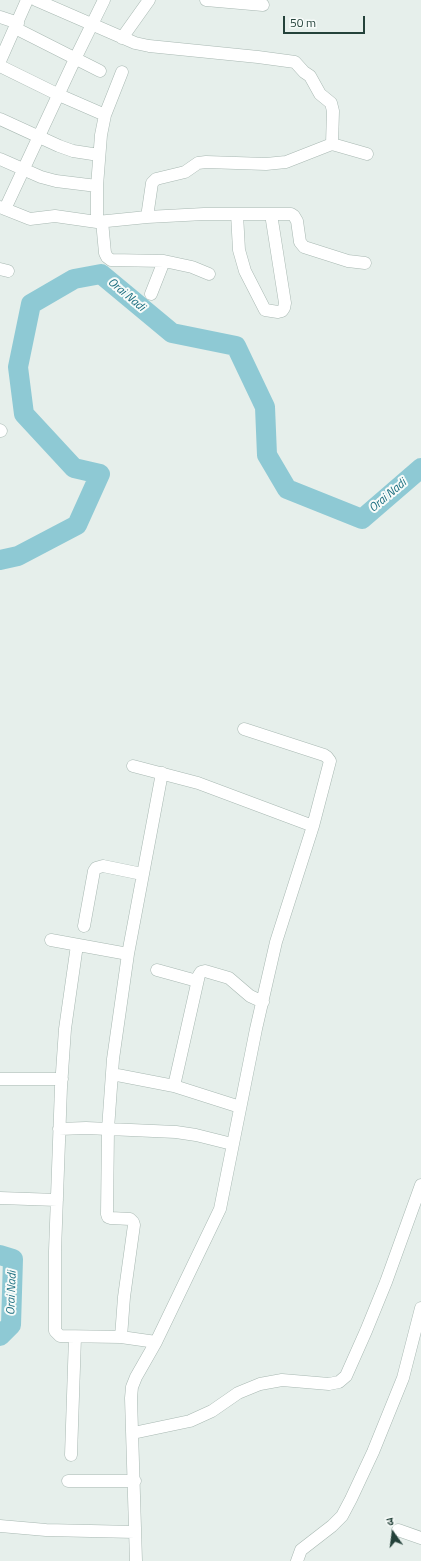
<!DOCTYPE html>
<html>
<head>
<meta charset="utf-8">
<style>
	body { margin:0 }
	#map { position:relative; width:421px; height:1561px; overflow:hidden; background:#e6efeb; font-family:"Titillium Web","Noto Sans Devanagari",sans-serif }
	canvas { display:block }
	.north { position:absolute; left:373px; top:1513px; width:40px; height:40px; -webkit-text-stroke:3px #f7fbf9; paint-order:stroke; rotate:346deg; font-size:11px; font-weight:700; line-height:16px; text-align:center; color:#24423a }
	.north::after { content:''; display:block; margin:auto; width:14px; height:18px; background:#24423a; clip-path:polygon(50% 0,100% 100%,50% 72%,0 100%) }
	.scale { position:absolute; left:283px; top:16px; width:82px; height:18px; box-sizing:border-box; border:2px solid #24423a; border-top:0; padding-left:5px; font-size:12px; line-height:14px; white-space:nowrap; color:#24423a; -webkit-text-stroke:3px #f7fbf9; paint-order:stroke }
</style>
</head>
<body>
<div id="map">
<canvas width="421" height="1561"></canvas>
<div class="north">उ</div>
<div class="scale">50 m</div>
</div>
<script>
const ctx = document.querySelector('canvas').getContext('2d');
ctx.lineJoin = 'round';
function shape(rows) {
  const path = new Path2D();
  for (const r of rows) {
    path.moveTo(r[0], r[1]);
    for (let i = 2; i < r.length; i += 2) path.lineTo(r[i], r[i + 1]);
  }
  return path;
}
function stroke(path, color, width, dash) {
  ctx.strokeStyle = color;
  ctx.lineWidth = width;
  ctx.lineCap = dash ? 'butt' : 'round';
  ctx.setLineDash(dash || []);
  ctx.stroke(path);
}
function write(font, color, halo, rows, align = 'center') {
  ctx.font = font + ' "Titillium Web",sans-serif';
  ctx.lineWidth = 4;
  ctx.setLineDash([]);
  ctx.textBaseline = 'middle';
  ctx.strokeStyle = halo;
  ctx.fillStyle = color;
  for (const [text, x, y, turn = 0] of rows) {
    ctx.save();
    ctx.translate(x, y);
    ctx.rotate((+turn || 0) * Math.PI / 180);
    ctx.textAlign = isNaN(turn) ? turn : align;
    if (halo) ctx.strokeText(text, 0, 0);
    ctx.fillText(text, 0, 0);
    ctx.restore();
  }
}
const river = shape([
	[0,560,18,556,77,525,100,474,74,468,24,414,18,367,31,304,74,279,101,274,172,333,236,346,265,407,267,455,287,489,362,519,421,468],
	[0,1255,13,1259,11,1325,0,1336]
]);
const street = shape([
	[36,0,135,43,149,46,258,57,295,62,304,72,310,76,320,94,331,103,333,111,332,144],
	[206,0,263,5],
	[0,17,18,23],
	[15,28,100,71],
	[122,38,149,0],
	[0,61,27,0],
	[0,66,59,95,105,115],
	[0,119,59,146,73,151,99,155],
	[0,159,41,177,56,181,97,186],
	[0,207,30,219,55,216,97,222,147,217,204,214,291,214,294,216,297,221,300,242,304,247,348,261,365,263],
	[5,209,75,59,104,0],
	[237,214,239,250,245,271,265,310,278,312,282,311,284,308,285,303,271,214],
	[147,217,152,183,156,179,185,172,198,163,206,162,266,164,286,162,332,144,367,154],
	[102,221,105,253,107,257,111,260,164,261,192,267,209,274],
	[97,222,97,186,101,135,105,115,122,72],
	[0,269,8,271],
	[151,294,164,261],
	[0,430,1,431],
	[133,766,198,783,313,826],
	[84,926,94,871,96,868,103,866,142,874],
	[51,940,128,954],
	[77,945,65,1029,61,1087,55,1251,55,1331,60,1336,121,1337,156,1342],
	[157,970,197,981],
	[112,1074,174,1086,240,1107],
	[0,1079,62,1079],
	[174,1086,199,975,201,972,205,971,229,978,250,996,263,1002],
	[59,1129,86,1128,176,1132,196,1135,232,1144],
	[0,1198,57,1200],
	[121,1337,124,1297,134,1225,133,1222,130,1219,111,1218,108,1217,107,1214,108,1129,113,1059,128,954,162,773],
	[133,1433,190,1421,212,1411,238,1393,260,1384,282,1380,329,1384,339,1382,346,1376,366,1331,386,1282,421,1185],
	[71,1455,75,1337],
	[68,1481,135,1481],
	[0,1526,46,1530,135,1532],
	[398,1530,421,1538],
	[136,1561,131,1398,132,1387,136,1377,156,1342,220,1209,256,1029,276,942,313,826,330,761,327,757,324,755,244,729],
	[297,1561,301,1550,332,1526,342,1516,351,1499,373,1452,403,1378,421,1308]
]);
const waterNames = [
	["Orai Nadi",126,295,40],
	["Orai Nadi",388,496,-40],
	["Orai Nadi",12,1293,-88]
];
stroke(river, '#8ec9d4', 20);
stroke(street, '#a8b8b2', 13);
stroke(street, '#fff', 12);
write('italic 12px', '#1c6f80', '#f7fbf9', waterNames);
</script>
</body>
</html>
